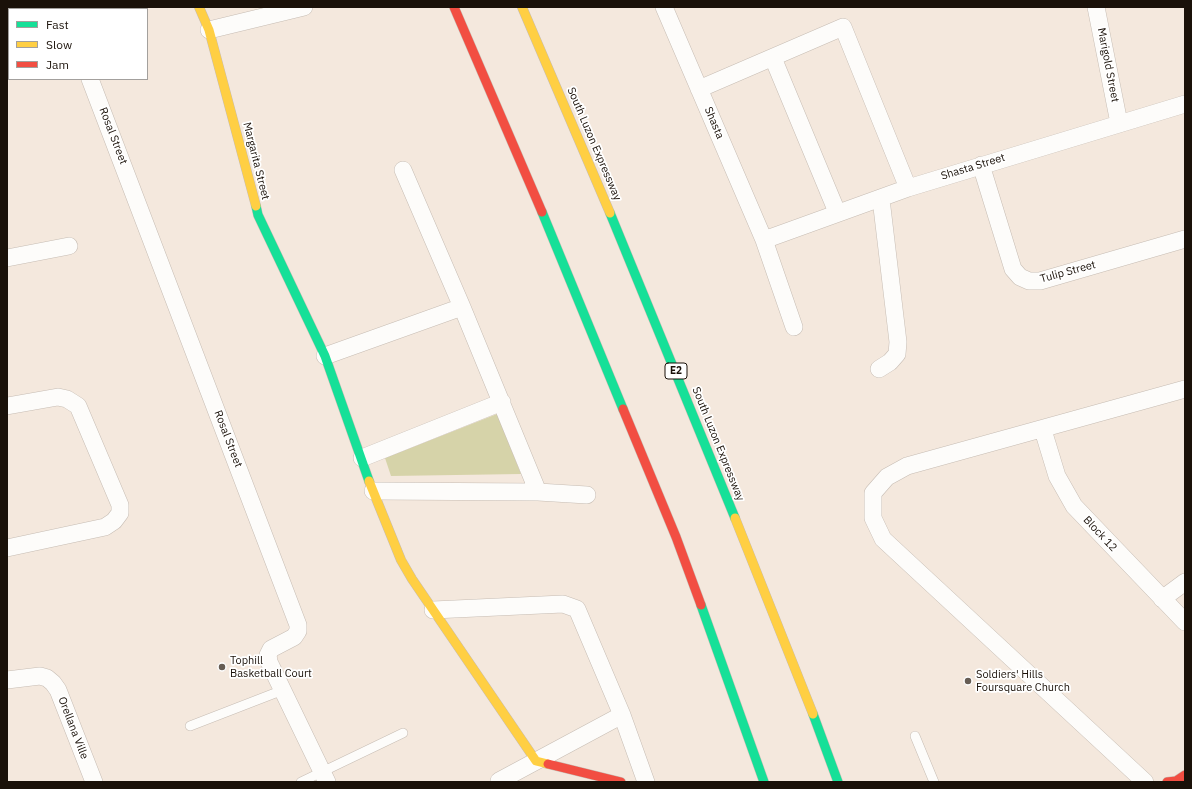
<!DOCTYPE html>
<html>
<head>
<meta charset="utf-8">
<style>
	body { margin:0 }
	#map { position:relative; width:1192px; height:789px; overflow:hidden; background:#f4e8dd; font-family:"IBM Plex Sans",sans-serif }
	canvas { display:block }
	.frame { position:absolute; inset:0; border:8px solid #1a1109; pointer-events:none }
	.legend { position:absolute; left:8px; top:8px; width:140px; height:72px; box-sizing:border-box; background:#fff; border:1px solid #a3a09d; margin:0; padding:5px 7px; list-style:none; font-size:12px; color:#1a1109 }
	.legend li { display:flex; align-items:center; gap:8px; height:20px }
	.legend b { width:20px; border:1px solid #a3a09d }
</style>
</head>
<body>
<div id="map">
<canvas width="1192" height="789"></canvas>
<div class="frame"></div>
<ul class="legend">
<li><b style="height:5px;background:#16e098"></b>Fast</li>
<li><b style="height:5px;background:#ffcf43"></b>Slow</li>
<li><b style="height:5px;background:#f24e42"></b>Jam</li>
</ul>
</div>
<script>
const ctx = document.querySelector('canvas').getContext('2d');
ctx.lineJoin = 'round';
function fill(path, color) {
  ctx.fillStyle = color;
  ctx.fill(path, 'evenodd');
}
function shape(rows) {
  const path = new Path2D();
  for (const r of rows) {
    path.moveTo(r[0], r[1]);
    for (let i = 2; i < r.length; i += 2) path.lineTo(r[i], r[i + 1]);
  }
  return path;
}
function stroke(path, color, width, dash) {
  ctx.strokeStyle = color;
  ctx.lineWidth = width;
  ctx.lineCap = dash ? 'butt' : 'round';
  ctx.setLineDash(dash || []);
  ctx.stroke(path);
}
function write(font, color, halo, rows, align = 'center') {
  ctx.font = font + ' "IBM Plex Sans",sans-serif';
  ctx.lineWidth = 3.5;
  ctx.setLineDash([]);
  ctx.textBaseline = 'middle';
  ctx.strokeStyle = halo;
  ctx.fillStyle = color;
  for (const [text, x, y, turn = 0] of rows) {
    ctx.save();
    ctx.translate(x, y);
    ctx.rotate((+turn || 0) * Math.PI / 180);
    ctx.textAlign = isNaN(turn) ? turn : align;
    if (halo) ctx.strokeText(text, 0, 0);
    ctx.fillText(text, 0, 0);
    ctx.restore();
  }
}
const green = shape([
	[497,414,521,474,391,476,385,458]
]);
const lane = shape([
	[190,726,283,690],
	[915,736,934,782],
	[301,782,403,733]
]);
const street = shape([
	[62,7,62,9],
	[664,7,764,240,794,327],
	[1096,7,1119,123],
	[209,30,304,7],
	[773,58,837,212],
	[90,79,298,625,298,631,294,637,271,649,268,655,269,662,327,782],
	[699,89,843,27,908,188],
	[981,165,1013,269,1020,277,1029,281,1040,281,1185,239],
	[403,170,462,307,538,492],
	[764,240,908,188,1185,104],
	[7,258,69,246],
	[325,356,462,307],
	[879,369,890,362,897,354,898,342,881,199],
	[7,406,58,397,67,399,78,406,120,505,120,513,114,521,105,527,7,548],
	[1043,430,1057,476,1074,506,1185,622],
	[362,458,502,402],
	[373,491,538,492,587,495],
	[1162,599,1185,582],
	[433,610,563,604,577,609,622,715,646,782],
	[7,680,40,676,47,678,53,683,58,690,94,782],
	[499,781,622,715],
	[1145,782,883,539,873,518,873,493,887,477,907,466,1185,389]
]);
const fast = shape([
	[256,206,258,215,325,356,369,481],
	[542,212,623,409],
	[610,213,735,518],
	[701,605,764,782],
	[813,714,838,782]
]);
const slow = shape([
	[199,7,209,30,256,206],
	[522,7,610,213],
	[369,481,401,560,412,579,536,761,548,764],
	[735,518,813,714]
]);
const jam = shape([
	[454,7,542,212],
	[623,409,676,537,701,605],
	[548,764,621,782],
	[1167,782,1176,781,1185,775]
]);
const markers = [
	[222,667,4,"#665c53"],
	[968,681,4,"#665c53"]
];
const shields = [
	[676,371,22]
];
const shieldNames = [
	["E2",676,371]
];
const streetNames = [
	["Marigold Street",1108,65,79],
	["Shasta",714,123,67],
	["Rosal Street",113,136,69],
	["South Luzon Expressway",594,144,67],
	["Margarita Street",256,161,76],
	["Shasta Street",973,167,-17],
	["Tulip Street",1068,272,-15],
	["Rosal Street",228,439,69],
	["South Luzon Expressway",718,444,68],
	["Block 12",1100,534,47],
	["Orellana Ville",73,728,69]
];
const poiNames = [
	["Tophill",230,661],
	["Basketball Court",230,674],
	["Soldiers' Hills",976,675],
	["Foursquare Church",976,688]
];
fill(green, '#d6d3a9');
stroke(lane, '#c6bcb3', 10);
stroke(street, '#c6bcb3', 18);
stroke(fast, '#c6bcb3', 10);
stroke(slow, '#c6bcb3', 10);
stroke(jam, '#c6bcb3', 10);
stroke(lane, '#fdfcfa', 9);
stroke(street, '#fdfcfa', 17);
stroke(fast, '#16e098', 9);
stroke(slow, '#ffcf43', 9);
stroke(jam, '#f24e42', 9);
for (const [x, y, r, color] of markers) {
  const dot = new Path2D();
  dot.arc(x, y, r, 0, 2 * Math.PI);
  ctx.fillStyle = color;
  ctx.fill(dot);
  stroke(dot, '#fff', 1.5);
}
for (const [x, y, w] of shields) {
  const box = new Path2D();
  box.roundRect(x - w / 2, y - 8, w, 16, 3);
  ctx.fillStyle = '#fff';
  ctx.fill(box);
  stroke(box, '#1a1109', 1);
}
write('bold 10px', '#1a1109', null, shieldNames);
write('11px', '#1a1109', '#fff', streetNames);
write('11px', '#1a1109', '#fff', poiNames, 'left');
</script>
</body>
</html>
